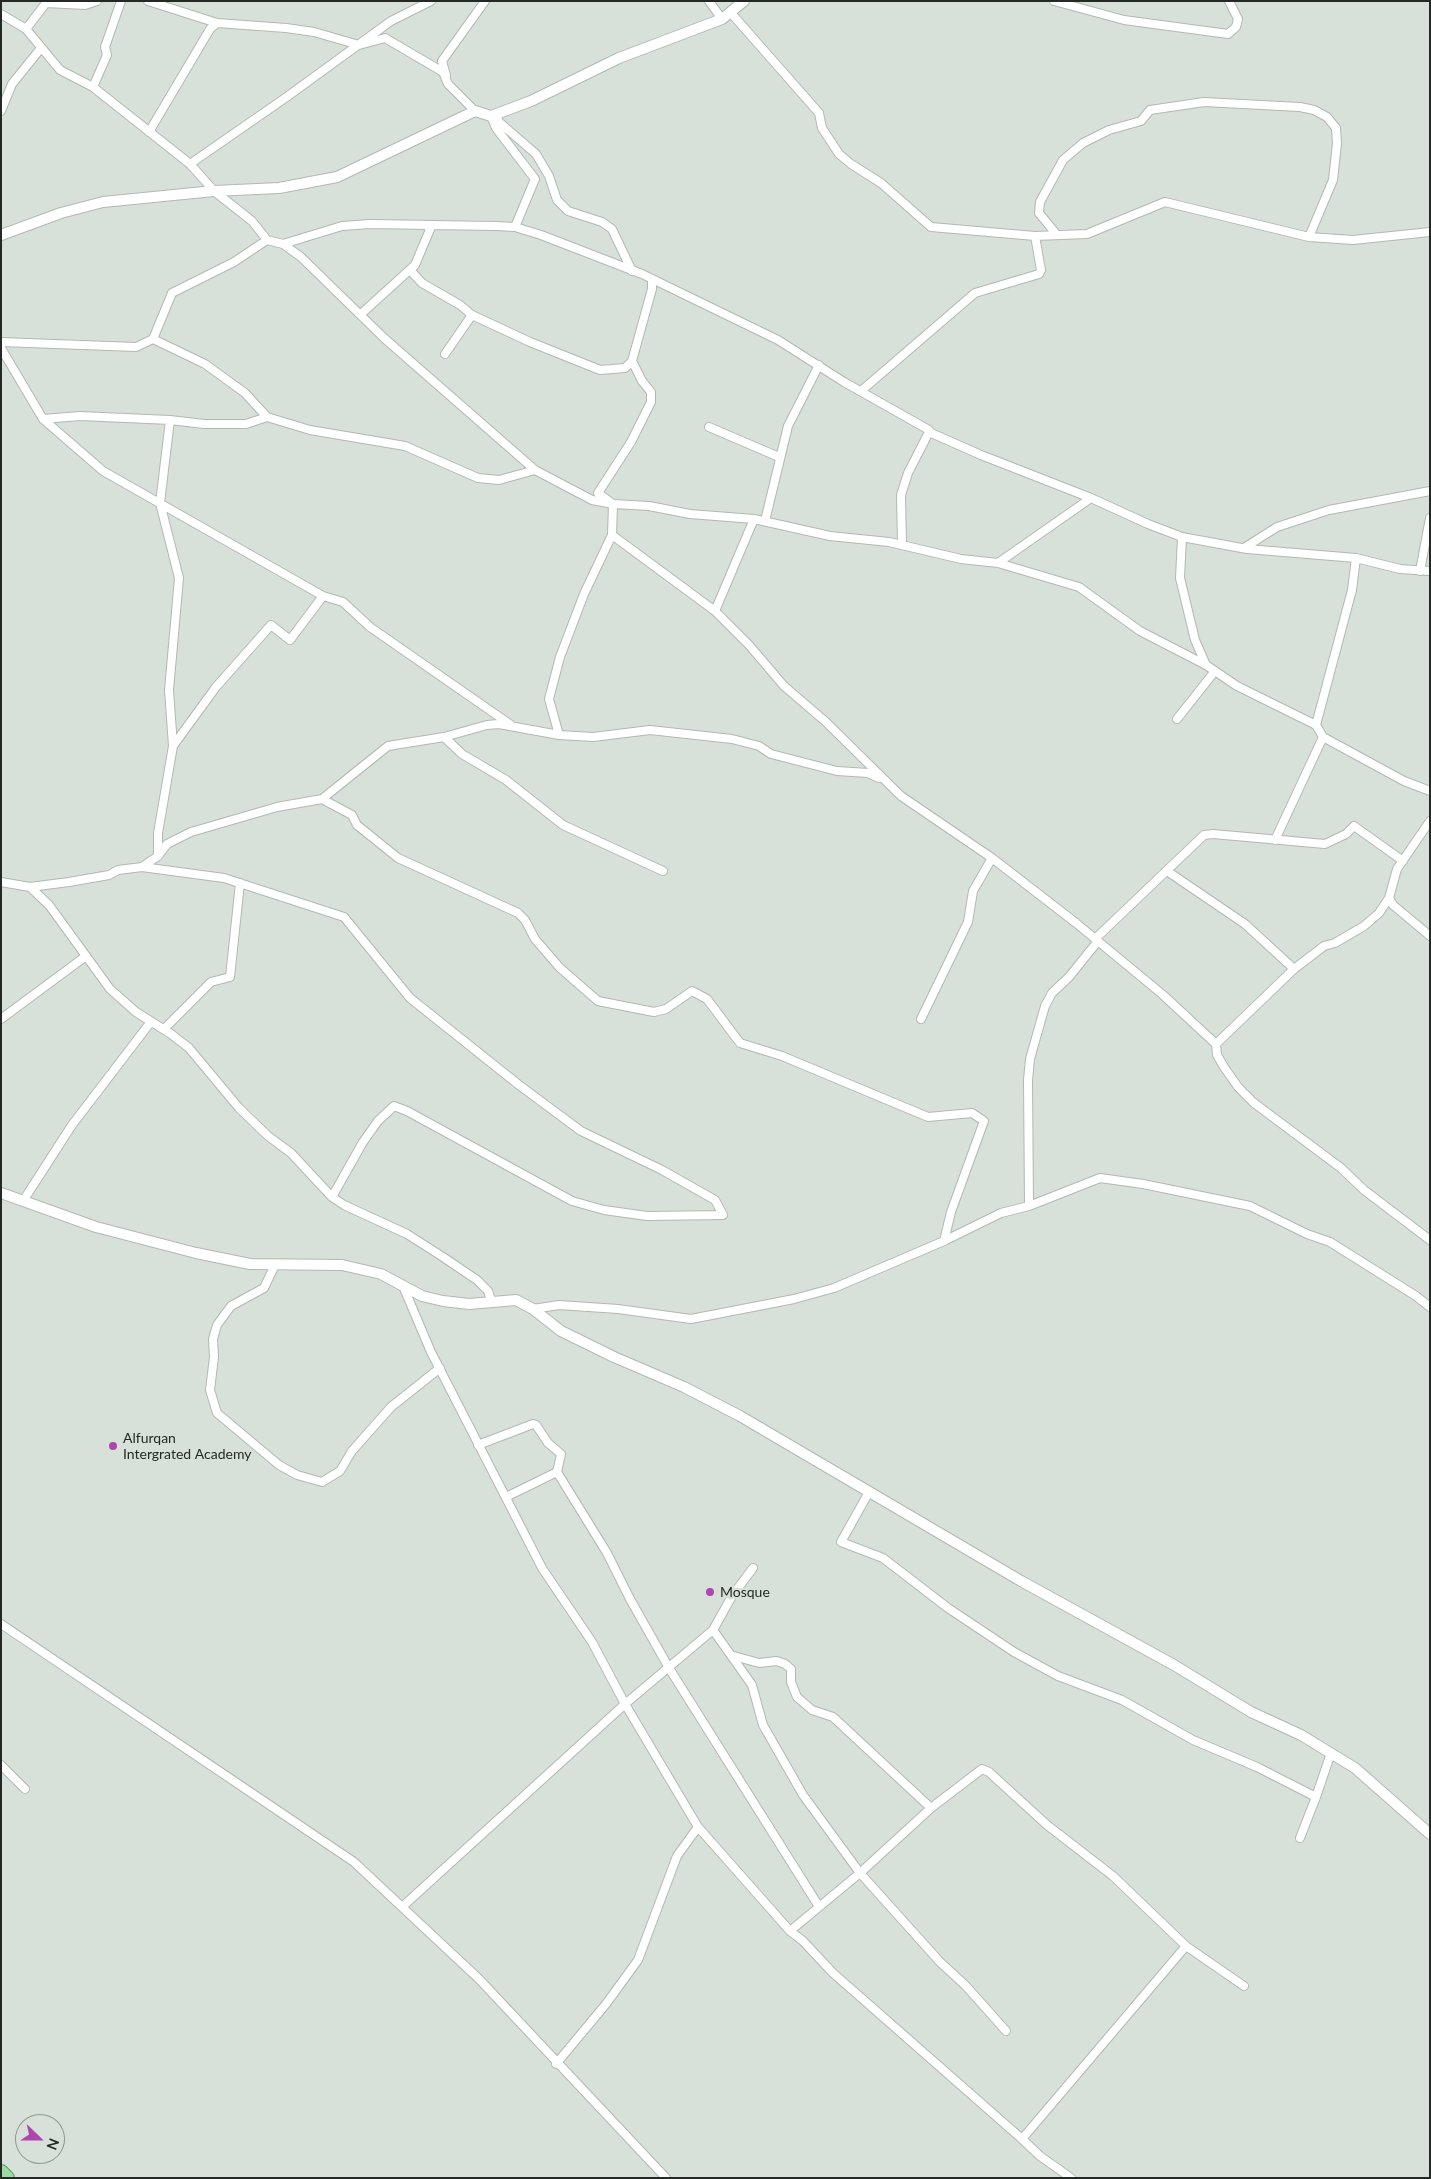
<!DOCTYPE html>
<html>
<head>
<meta charset="utf-8">
<style>
	body { margin:0 }
	#map { position:relative; width:1431px; height:2179px; overflow:hidden; background:#d8e1d9; font-family:Lato,sans-serif }
	canvas { display:block }
	.frame { position:absolute; inset:0; border:2px solid #252926; pointer-events:none }
	.north { position:absolute; left:15px; top:2114px; width:50px; height:50px; box-sizing:border-box; background:#d8e1d9; border:1px solid #909791; border-radius:50%; rotate:112deg; font-size:14px; font-weight:700; line-height:20px; text-align:center; color:#252926 }
	.north::after { content:''; display:block; margin:auto; width:18px; height:22px; background:#ad47ac; clip-path:polygon(50% 0,100% 100%,50% 72%,0 100%) }
</style>
</head>
<body>
<div id="map">
<canvas width="1431" height="2179"></canvas>
<div class="frame"></div>
<div class="north">N</div>
</div>
<script>
const ctx = document.querySelector('canvas').getContext('2d');
ctx.lineJoin = 'round';
function shape(rows) {
  const path = new Path2D();
  for (const r of rows) {
    path.moveTo(r[0], r[1]);
    for (let i = 2; i < r.length; i += 2) path.lineTo(r[i], r[i + 1]);
  }
  return path;
}
function stroke(path, color, width, dash) {
  ctx.strokeStyle = color;
  ctx.lineWidth = width;
  ctx.lineCap = dash ? 'butt' : 'round';
  ctx.setLineDash(dash || []);
  ctx.stroke(path);
}
function write(font, color, halo, rows, align = 'center') {
  ctx.font = font + ' Lato,sans-serif';
  ctx.lineWidth = 5;
  ctx.setLineDash([]);
  ctx.textBaseline = 'middle';
  ctx.strokeStyle = halo;
  ctx.fillStyle = color;
  for (const [text, x, y, turn = 0] of rows) {
    ctx.save();
    ctx.translate(x, y);
    ctx.rotate((+turn || 0) * Math.PI / 180);
    ctx.textAlign = isNaN(turn) ? turn : align;
    if (halo) ctx.strokeText(text, 0, 0);
    ctx.fillText(text, 0, 0);
    ctx.restore();
  }
}
const minor = shape([
	[148,1,217,23,286,28,314,32,359,45,385,38,443,72,448,84,475,111],
	[709,1,722,19],
	[1054,1,1124,20,1228,34,1236,27,1238,19,1229,1],
	[731,13,819,113,822,128,839,154,851,164,881,183,931,227,1035,236,1087,234,1165,202,1309,237,1353,240,1430,232],
	[1,14,26,29,60,70,93,87,190,164,214,191,252,221,267,240,283,244,301,257,384,338,535,470,592,500,613,504,649,506,690,514,754,519,830,536,889,542,961,559,998,563,1079,587,1140,631,1206,665,1237,686,1316,725,1323,737,1404,781,1430,791],
	[26,29,46,3,85,5,97,1],
	[446,75,442,61,485,1],
	[93,87,107,55,105,47,121,1],
	[1,111,12,84,41,48],
	[496,115,499,122,536,154,549,176,557,200,568,211,602,222,612,229,632,271],
	[491,116,496,128,535,179,515,227],
	[149,132,210,29,217,23],
	[190,164,288,96,391,21,431,1],
	[1057,235,1039,213,1040,202,1063,160,1083,143,1109,130,1141,121,1150,110,1204,102,1300,107,1314,110,1327,117,1336,128,1337,143,1333,180,1309,237],
	[283,244,342,226,370,224,496,226,515,227,541,235,642,274,778,340,844,382,929,430,929,432,981,455,1091,498,1148,524,1182,537,1247,549,1356,558,1400,569,1430,571],
	[410,270,422,283,460,305,472,315,530,342,600,370,625,368,632,361],
	[361,314,415,265,431,227,424,225],
	[153,339,172,293,234,262,267,240],
	[1,342,136,347,153,339,205,364,245,393,267,417,310,430,405,446,478,478,499,480,535,470],
	[1,348,43,419,103,471,323,596,343,602,370,627,511,725],
	[445,354,472,315],
	[861,391,975,293,1039,274,1041,270,1035,236],
	[43,419,80,416,170,420],
	[709,427,779,457],
	[765,521,788,426,819,365],
	[612,535,715,611,749,645,784,686,826,722,901,796,992,858,1076,923,1162,994,1216,1044,1217,1055,1224,1067,1238,1087,1254,1103,1341,1168,1364,1190,1430,1240],
	[1182,537,1180,578,1195,640,1206,665],
	[902,545,901,495,908,473,929,432],
	[1244,548,1277,527,1329,510,1430,491],
	[998,563,1091,498],
	[1420,571,1430,518],
	[715,611,754,519],
	[1177,719,1215,671],
	[1316,725,1352,590,1356,558],
	[559,735,549,699,560,657,584,594,612,535,613,504,598,493,631,442,651,402,651,392,642,381,632,361,652,289,652,279,650,278],
	[444,737,462,754,506,780,563,825,663,871],
	[173,746,216,687,271,625,290,640,323,596],
	[322,799,352,815,357,825,398,858,518,913,525,920,535,939,560,968,598,1001,654,1012,666,1009,692,991,707,999,740,1043,782,1056,928,1117,972,1113,984,1121,951,1212,944,1241],
	[1430,821,1397,869,1389,898,1393,905,1430,936],
	[1275,840,1323,737],
	[158,856,158,833,173,746,169,690,179,578,160,503,170,420,204,424,246,424,267,417],
	[142,867,224,878,344,917,410,998,519,1085,581,1131,662,1170,715,1200,723,1215,647,1216,604,1210,572,1201,407,1111,394,1106,378,1121,363,1142,332,1197],
	[1167,871,1245,924,1294,969],
	[1,882,30,887,49,905,110,989,136,1012,171,1034,189,1048,239,1108,268,1136,291,1153,332,1197,344,1205,407,1234,443,1257,477,1280,488,1291,492,1303],
	[30,887,69,882,109,875,118,870,142,867,158,856,167,844,191,832,277,807,322,799,388,746,444,737,487,725,499,724,559,735,593,737,650,730,732,739,759,746,771,754,837,771,868,773,879,778],
	[1095,939,1204,835,1213,834,1325,844,1346,834,1354,826,1403,861],
	[1,1019,86,956],
	[921,1019,968,922,973,891,992,858],
	[164,1029,211,982,230,977,240,883],
	[1216,1044,1294,969,1324,946,1335,943,1364,926,1379,913,1389,898],
	[23,1201,72,1125,150,1023],
	[1029,1206,1028,1080,1030,1059,1045,1006,1052,993,1069,977,1098,941],
	[275,1265,264,1288,231,1306,217,1325,213,1339,214,1357,210,1390,217,1413,279,1465,297,1475,322,1482,340,1471,352,1451,391,1407,440,1368],
	[403,1286,431,1352,542,1568,592,1642,625,1704,698,1827,790,1931,803,1941,833,1973,1022,2139,1040,2156,1071,2178],
	[533,1309,559,1305,618,1309,691,1319,794,1299,834,1288,944,1241,1001,1213,1029,1206,1100,1178,1143,1184,1250,1206,1307,1234,1330,1242,1416,1296,1430,1307],
	[478,1445,533,1424,536,1425,548,1443,561,1454,557,1472,607,1553,630,1599,669,1668,818,1905],
	[869,1492,841,1542,883,1558,948,1608,1014,1652,1058,1676,1122,1700,1193,1740,1257,1767,1316,1797],
	[506,1497,557,1472],
	[1,1624,354,1862,402,1907,625,1704,713,1630,732,1596,753,1568],
	[713,1630,752,1685,763,1725,803,1795,860,1873,940,1962,966,1986,1006,2031],
	[734,1656,759,1663,777,1661,785,1664,791,1669,791,1682,797,1697,812,1710,833,1717,931,1808],
	[1,1765,25,1789],
	[1300,1838,1316,1797,1331,1753],
	[402,1907,479,1979,666,2178],
	[790,1931,860,1873,931,1808,982,1769,989,1772,1047,1825,1113,1876,1186,1946,1244,1986],
	[556,2064,606,2004,638,1960,677,1856,698,1827],
	[1022,2139,1186,1946]
]);
const tertiary = shape([
	[1,235,61,213,103,202,214,191,279,188,337,177,475,111,491,116,531,101,619,58,722,19,744,1],
	[1,1193,96,1227,196,1253,250,1264,342,1265,381,1274,422,1296,443,1301,469,1304,516,1300,533,1309,561,1331,614,1357,684,1387,740,1416,1021,1581,1174,1665,1251,1712,1301,1735,1355,1768,1430,1834]
]);
const trunk = shape([
	[1,2172,7,2178]
]);
const markers = [
	[113,1446,5,"#ad47ac"],
	[710,1592,5,"#ad47ac"]
];
const poiNames = [
	["Alfurqan",123,1438],
	["Intergrated Academy",123,1454],
	["Mosque",720,1592]
];
stroke(minor, '#b1b9b1', 10);
stroke(tertiary, '#b1b9b1', 12);
stroke(trunk, '#619769', 16);
stroke(minor, '#fff', 8);
stroke(tertiary, '#fff', 10);
stroke(trunk, '#9adba4', 14);
for (const [x, y, r, color] of markers) {
  const dot = new Path2D();
  dot.arc(x, y, r, 0, 2 * Math.PI);
  ctx.fillStyle = color;
  ctx.fill(dot);
  stroke(dot, '#d8e1d9', 2);
}
write('14px', '#252926', '#d8e1d9', poiNames, 'left');
</script>
</body>
</html>
